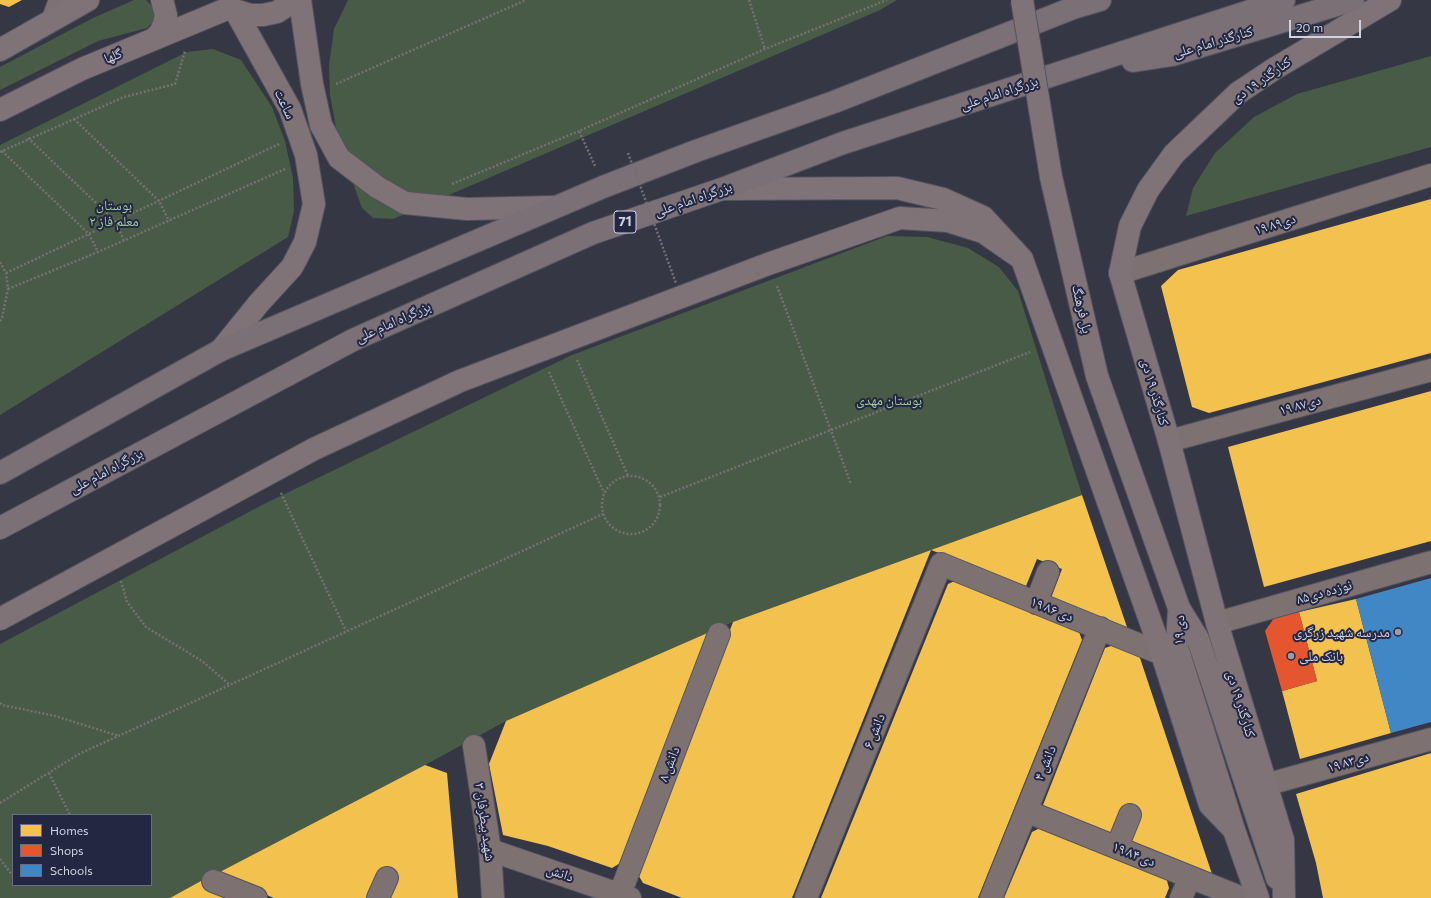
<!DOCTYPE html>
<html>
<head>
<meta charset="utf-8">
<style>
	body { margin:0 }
	#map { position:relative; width:1431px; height:898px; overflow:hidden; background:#353745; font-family:Commissioner,sans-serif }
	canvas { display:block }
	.legend { position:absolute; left:12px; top:814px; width:140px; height:72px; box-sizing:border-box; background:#242741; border:1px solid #696c82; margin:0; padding:5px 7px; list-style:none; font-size:12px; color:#d0d3e4 }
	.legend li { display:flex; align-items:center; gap:8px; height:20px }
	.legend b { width:20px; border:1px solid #696c82 }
	.scale { position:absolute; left:1289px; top:20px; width:72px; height:18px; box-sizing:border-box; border:2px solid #d0d3e4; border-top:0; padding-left:5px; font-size:12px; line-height:14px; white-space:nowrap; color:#d0d3e4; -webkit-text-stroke:3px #242741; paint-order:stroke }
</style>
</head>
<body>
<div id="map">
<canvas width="1431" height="898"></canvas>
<ul class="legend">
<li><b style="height:11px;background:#f2c14e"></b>Homes</li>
<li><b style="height:11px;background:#e4572e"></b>Shops</li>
<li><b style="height:11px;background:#3f88c5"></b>Schools</li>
</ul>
<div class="scale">20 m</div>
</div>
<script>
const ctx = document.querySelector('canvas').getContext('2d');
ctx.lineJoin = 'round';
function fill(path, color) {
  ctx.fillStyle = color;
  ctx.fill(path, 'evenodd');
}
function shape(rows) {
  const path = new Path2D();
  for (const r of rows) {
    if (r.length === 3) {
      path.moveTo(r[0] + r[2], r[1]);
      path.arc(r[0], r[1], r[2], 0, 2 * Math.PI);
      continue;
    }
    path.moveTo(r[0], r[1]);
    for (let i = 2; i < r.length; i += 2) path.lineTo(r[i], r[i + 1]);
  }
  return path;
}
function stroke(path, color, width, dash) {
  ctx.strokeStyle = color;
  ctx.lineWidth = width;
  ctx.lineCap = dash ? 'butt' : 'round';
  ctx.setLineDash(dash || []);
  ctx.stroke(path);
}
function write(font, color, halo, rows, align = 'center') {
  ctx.font = font + ' Commissioner,"Noto Naskh Arabic",sans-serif';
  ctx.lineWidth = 4;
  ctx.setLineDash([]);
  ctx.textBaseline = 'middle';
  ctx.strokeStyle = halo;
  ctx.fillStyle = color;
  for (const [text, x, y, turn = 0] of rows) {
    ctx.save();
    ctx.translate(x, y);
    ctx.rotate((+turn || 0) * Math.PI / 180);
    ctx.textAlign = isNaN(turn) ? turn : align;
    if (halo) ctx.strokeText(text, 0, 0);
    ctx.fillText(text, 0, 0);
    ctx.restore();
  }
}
const green = shape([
	[134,0,146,0,154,8,156,18,147,28,98,41,0,90,0,67,93,18],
	[348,0,897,0,880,10,393,219,373,218,362,208,339,144,330,95,329,65,334,29],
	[213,49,241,60,272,107,285,141,293,178,294,211,288,237,0,415,0,145,187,52],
	[1431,56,1431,147,1186,216,1193,188,1215,153,1254,117,1297,94],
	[887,236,927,237,968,248,999,267,1018,291,1082,495,733,622,506,721,425,765,170,898,0,898,0,644,264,504,572,355],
	[13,815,151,815,151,885,13,885]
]);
const homes = shape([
	[0,0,22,0,9,7,0,4],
	[1431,199,1431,353,1209,413,1192,407,1161,286,1178,270],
	[1431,391,1431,541,1264,587,1228,447],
	[1082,495,1128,630,1051,598,1062,569,1037,559,1026,586,931,550],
	[931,550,792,898,682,898,643,883,637,873,733,622],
	[957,580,1079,632,1082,640,978,898,821,898,948,584],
	[1356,599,1391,733,1300,759,1282,691,1317,681,1299,612],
	[712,631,622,862,612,868,548,846,503,835,489,764,506,721],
	[1114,645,1139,655,1212,874,1129,844,1113,832,1105,834,1048,812,1043,805,1105,648],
	[1431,753,1431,898,1323,898,1316,863,1296,794],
	[425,765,447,773,458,898,274,898,216,874],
	[1040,828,1166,877,1169,888,1165,898,1004,898,1032,832],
	[201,881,240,898,170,898]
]);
const shops = shape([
	[1299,612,1317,681,1282,691,1265,631,1274,618]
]);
const schools = shape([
	[1431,578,1431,722,1391,733,1356,599]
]);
const path = shape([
	[749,0,765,49],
	[336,84,526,0],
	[74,119,159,201,169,221],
	[28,138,116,222,124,241],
	[2,151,89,234,98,252],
	[0,152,124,97,175,84,185,51],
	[595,166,579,131,765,49,887,0],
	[452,184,579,131],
	[0,262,6,273,8,289,2,318,0,321],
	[6,273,279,144],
	[777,286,851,484],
	[8,289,98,252,285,169],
	[577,360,628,476],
	[549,372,604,493],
	[631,505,29],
	[281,493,346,631],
	[660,497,1030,352],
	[121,581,127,602,146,627,202,661,230,685],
	[0,703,2,705,55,716,119,736],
	[49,773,70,815],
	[0,803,79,754,603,514],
	[0,859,13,876]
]);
const minor = shape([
	[53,19,60,0],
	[1120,273,1431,175],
	[1169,441,1431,370],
	[1036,603,1048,572],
	[1217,623,1431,562],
	[474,746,490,850,493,898],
	[1265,785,1431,739],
	[1026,811,1242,898],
	[1117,847,1130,815],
	[490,850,630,898],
	[213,881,256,898],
	[620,894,719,634],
	[378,898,387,878],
	[806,898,941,564,1162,654],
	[991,898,1100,628],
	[1181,898,1190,877]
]);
const secondary = shape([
	[300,0,312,84,321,125,339,158,377,187,405,203,467,209,555,207],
	[228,8,250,15,263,15,277,12,295,0],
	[154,39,160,33,164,24,166,15,162,0],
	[0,50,88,0],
	[0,110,82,69,229,8],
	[725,189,897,188,943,199,983,217,1022,259,1162,654,1210,805,1234,830],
	[221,350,259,303,292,267,305,242,314,204,306,155,290,109,236,12],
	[1179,608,1198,639,1277,878],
	[1179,608,1177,647,1234,830,1258,898],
	[0,619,314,449,460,381,768,264,900,218,948,221,983,232,1022,259],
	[1284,898,1283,840,1217,623,1169,441,1120,273,1130,226,1148,190,1174,154,1238,93,1274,69,1390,0]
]);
const trunk = shape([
	[1133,61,1172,55,1353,0],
	[0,473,221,350,603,187,696,151,834,102,1073,8,1100,0],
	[0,528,353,340,593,233,722,189,843,143,1284,0]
]);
const pathBridge = shape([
	[628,153,676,283]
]);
const secondaryBridge = shape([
	[1022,0,1051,177,1097,376,1179,608]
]);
const markers = [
	[1398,632,4,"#9a9cac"],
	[1291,656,4,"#9a9cac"]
];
const shields = [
	[625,222,22]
];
const shieldNames = [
	["71",625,222]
];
const streetNames = [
	["کنارگذر امام علی",1213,42,-16],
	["گلها",113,56,-22],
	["کنارگذر ۱۹ دی",1261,80,-35],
	["بزرگراه امام علی",999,93,-18],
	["ساعت",285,104,65],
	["بزرگراه امام علی",693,199,-19],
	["۱۹ دی۸۹",1275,224,-17],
	["پل فرهنگ",1082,309,77],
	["بزرگراه امام علی",393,322,-24],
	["کنارگذر ۱۹ دی",1155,392,74],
	["۱۹ دی۸۷",1300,405,-15],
	["بزرگراه امام علی",106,471,-28],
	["نوزده دی۸۵",1324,592,-16],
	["۱۹ دی ۸۶",1052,609,22],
	["۱۹ دی",1179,630,-88],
	["کنارگذر ۱۹ دی",1241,704,73],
	["۶ دانش",874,731,-68],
	["۱۹ دی۸۳",1348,762,-16],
	["دانش ۴",1045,763,-68],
	["دانش ۸",669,764,-69],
	["شهید بیطرفان ۳",485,822,82],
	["۱۹ دی ۸۴",1134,854,22],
	["دانش",560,873,19]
];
const parkNames = [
	["بوستان",114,205],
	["معلم فاز ۲",114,221],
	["بوستان مهدی",889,400]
];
const poiNames = [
	["مدرسه شهید زرگری",1390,632],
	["بانک ملی",1299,656,"left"]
];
fill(green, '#485b47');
fill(homes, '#f2c14e');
fill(shops, '#e4572e');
fill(schools, '#3f88c5');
stroke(minor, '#535460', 24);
stroke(secondary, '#535460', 24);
stroke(trunk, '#535460', 24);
stroke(path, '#766f73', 2.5, [2, 2]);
stroke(minor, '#7d7172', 22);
stroke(secondary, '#807377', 22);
stroke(trunk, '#7a7076', 22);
stroke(secondaryBridge, '#535460', 24, []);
stroke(pathBridge, '#766f73', 2.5, [2, 2]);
stroke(secondaryBridge, '#807377', 22);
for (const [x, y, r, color] of markers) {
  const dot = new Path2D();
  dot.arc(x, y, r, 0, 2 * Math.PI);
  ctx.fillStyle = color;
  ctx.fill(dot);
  stroke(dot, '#242741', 1.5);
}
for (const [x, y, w] of shields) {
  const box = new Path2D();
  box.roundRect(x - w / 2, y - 11, w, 22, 3);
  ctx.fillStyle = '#242741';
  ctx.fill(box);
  stroke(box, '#d0d3e4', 1);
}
write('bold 13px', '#d0d3e4', null, shieldNames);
write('14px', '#d0d3e4', '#242741', streetNames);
write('14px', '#a2d099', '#242741', parkNames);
write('14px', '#d0d3e4', '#242741', poiNames, 'right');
</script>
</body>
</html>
